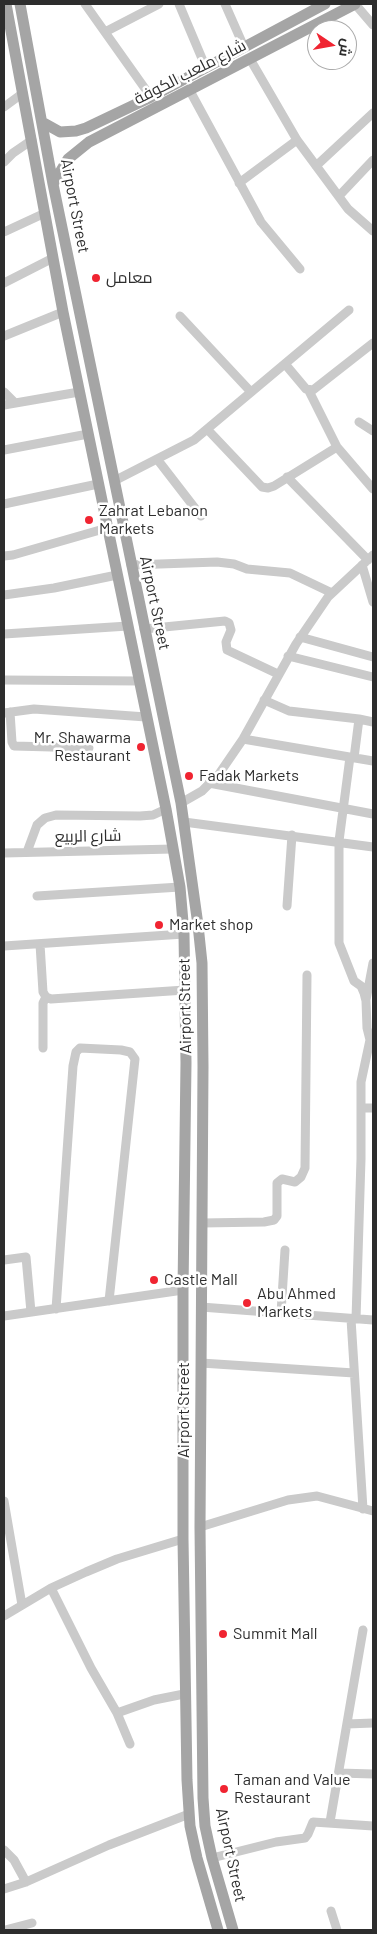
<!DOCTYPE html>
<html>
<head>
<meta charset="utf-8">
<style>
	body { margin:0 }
	#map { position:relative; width:377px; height:1934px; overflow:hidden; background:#fff; font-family:Barlow,Cairo,sans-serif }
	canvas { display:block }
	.frame { position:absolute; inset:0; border:5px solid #2d2d2d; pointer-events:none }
	.north { position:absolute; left:307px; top:20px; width:50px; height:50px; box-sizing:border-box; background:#fff; border:1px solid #ababab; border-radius:50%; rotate:102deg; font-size:14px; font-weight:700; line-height:20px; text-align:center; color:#2d2d2d }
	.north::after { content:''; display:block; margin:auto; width:18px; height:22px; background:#f02431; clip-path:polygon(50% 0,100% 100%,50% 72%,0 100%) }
</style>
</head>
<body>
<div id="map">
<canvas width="377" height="1934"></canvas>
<div class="frame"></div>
<div class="north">ش</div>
</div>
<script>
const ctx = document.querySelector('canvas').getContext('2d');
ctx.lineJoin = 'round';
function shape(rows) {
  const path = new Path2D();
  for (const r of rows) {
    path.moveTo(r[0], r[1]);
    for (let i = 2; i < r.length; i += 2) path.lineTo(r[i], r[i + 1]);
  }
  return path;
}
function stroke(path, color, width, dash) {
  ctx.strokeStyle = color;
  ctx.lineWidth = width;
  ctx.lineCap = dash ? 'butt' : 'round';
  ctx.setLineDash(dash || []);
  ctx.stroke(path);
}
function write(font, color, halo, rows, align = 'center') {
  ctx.font = font + ' Barlow,Cairo,sans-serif';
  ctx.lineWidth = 5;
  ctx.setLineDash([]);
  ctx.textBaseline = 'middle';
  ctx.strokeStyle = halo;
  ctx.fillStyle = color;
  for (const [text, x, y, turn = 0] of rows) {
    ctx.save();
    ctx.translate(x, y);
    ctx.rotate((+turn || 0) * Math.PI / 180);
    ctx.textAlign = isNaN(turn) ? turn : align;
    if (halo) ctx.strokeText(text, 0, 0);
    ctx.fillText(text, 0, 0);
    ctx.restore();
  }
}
const minor = shape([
	[85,4,151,97],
	[179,4,206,68],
	[225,4,244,47],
	[355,4,373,25],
	[105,32,159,4],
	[250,59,297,140,348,209,373,231],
	[190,91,261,222,300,269],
	[4,107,23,93],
	[4,162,13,153,32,140],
	[316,166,373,113],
	[239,183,297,140],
	[339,196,373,160],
	[4,232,45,213],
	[4,283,53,258],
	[180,316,251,392],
	[4,336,63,312],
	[285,364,306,389,313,390,373,343],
	[309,391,337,447,373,489],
	[4,392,15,403],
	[4,405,79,392],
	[359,422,373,431],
	[207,429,262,487,268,488,274,486,337,447],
	[4,450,88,434],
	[157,459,201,516],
	[287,477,368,560],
	[114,481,194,440,349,310],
	[4,504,98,484],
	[4,556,13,555,107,528],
	[131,565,217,562,234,564,247,569,290,573,332,593],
	[362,565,373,602],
	[4,595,54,588,117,575],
	[144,629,225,621,229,623,231,630,226,642,227,650,278,674],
	[4,634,128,626],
	[300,637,373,657],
	[288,656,373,677],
	[4,680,139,681],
	[264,700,289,711,359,719,373,722],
	[10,712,12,742,14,746,89,748],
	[4,713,34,709,146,717],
	[243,739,373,761],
	[350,757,339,841,339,943,354,981,361,986,364,993,366,1001,367,1028,370,1040,361,1082,361,1159,356,1319],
	[354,758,359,719],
	[209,783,373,814],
	[181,803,202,791,219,774,243,739,296,644,328,597,373,555],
	[184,822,373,847],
	[27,852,37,825,45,818,56,815,140,816,153,815,166,809],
	[4,853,173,849],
	[37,896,180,887],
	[287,906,292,835],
	[40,944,43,992,46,997,51,999,185,990],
	[4,946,184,934],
	[366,1000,373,963],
	[43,1048,43,1003,46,997],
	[361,1108,373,1108],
	[202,1223,264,1222,274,1220,277,1216,277,1183,282,1179,295,1182,301,1177,305,1168,307,975],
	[4,1260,26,1257,31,1312],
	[201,1307,373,1320],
	[56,1309,73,1066,76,1052,80,1048,121,1050,130,1052,135,1059,109,1301],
	[281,1313,285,1250],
	[4,1316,183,1290],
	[351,1319,363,1509],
	[201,1363,354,1373],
	[4,1501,22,1605],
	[200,1527,288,1500,317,1496,373,1511],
	[51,1588,91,1668,117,1713,130,1744],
	[4,1616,51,1588,86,1572,117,1559,183,1539],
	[117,1713,154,1700,184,1694],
	[347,1724,373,1723],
	[339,1773,373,1774],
	[330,1822,363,1630],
	[4,1850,14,1860,26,1882],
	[212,1858,276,1842,305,1838,308,1834,313,1822,373,1826],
	[4,1889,26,1882,109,1845,189,1814],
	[331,1911,337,1930],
	[5,1930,32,1923]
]);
const major = shape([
	[6,4,63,312,166,809,180,887,184,934,186,1063,183,1290,183,1539,187,1780,190,1826,197,1858,218,1930],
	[20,4,53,184,181,803,198,925,202,963,203,1067,200,1527,203,1798,205,1826,212,1858,233,1930],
	[42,122,60,132,76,131,86,128,151,97,325,4],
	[53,184,68,159,89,142,355,4]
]);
const markers = [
	[96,278,5,"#f02431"],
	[89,520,5,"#f02431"],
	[141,747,5,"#f02431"],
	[189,776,5,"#f02431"],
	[159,925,5,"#f02431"],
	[154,1280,5,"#f02431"],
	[247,1303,5,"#f02431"],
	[223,1634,5,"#f02431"],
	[224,1789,5,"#f02431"]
];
const streetNames = [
	["شارع ملعب الكوفة",190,72,-27],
	["Airport Street",75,206,79],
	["Airport Street",155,603,78],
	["شارع الربيع",88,836,-1],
	["Airport Street",185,1006,-91],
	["Airport Street",184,1410,-90],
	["Airport Street",231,1855,78]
];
const poiNames = [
	["معامل",106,278],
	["Zahrat Lebanon",99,511],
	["Markets",99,529],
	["Mr. Shawarma",131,738,"right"],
	["Restaurant",131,756,"right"],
	["Fadak Markets",199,776],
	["Market shop",169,925],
	["Castle Mall",164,1280],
	["Abu Ahmed",257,1294],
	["Markets",257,1312],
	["Summit Mall",233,1634],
	["Taman and Value",234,1780],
	["Restaurant",234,1798]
];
stroke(minor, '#cacaca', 9);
stroke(major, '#a5a5a5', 11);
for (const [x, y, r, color] of markers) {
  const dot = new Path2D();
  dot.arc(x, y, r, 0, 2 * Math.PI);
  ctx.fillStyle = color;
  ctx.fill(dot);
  stroke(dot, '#fff', 2);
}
write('16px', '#2d2d2d', '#fff', streetNames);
write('16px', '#2d2d2d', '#fff', poiNames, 'left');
</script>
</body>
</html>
